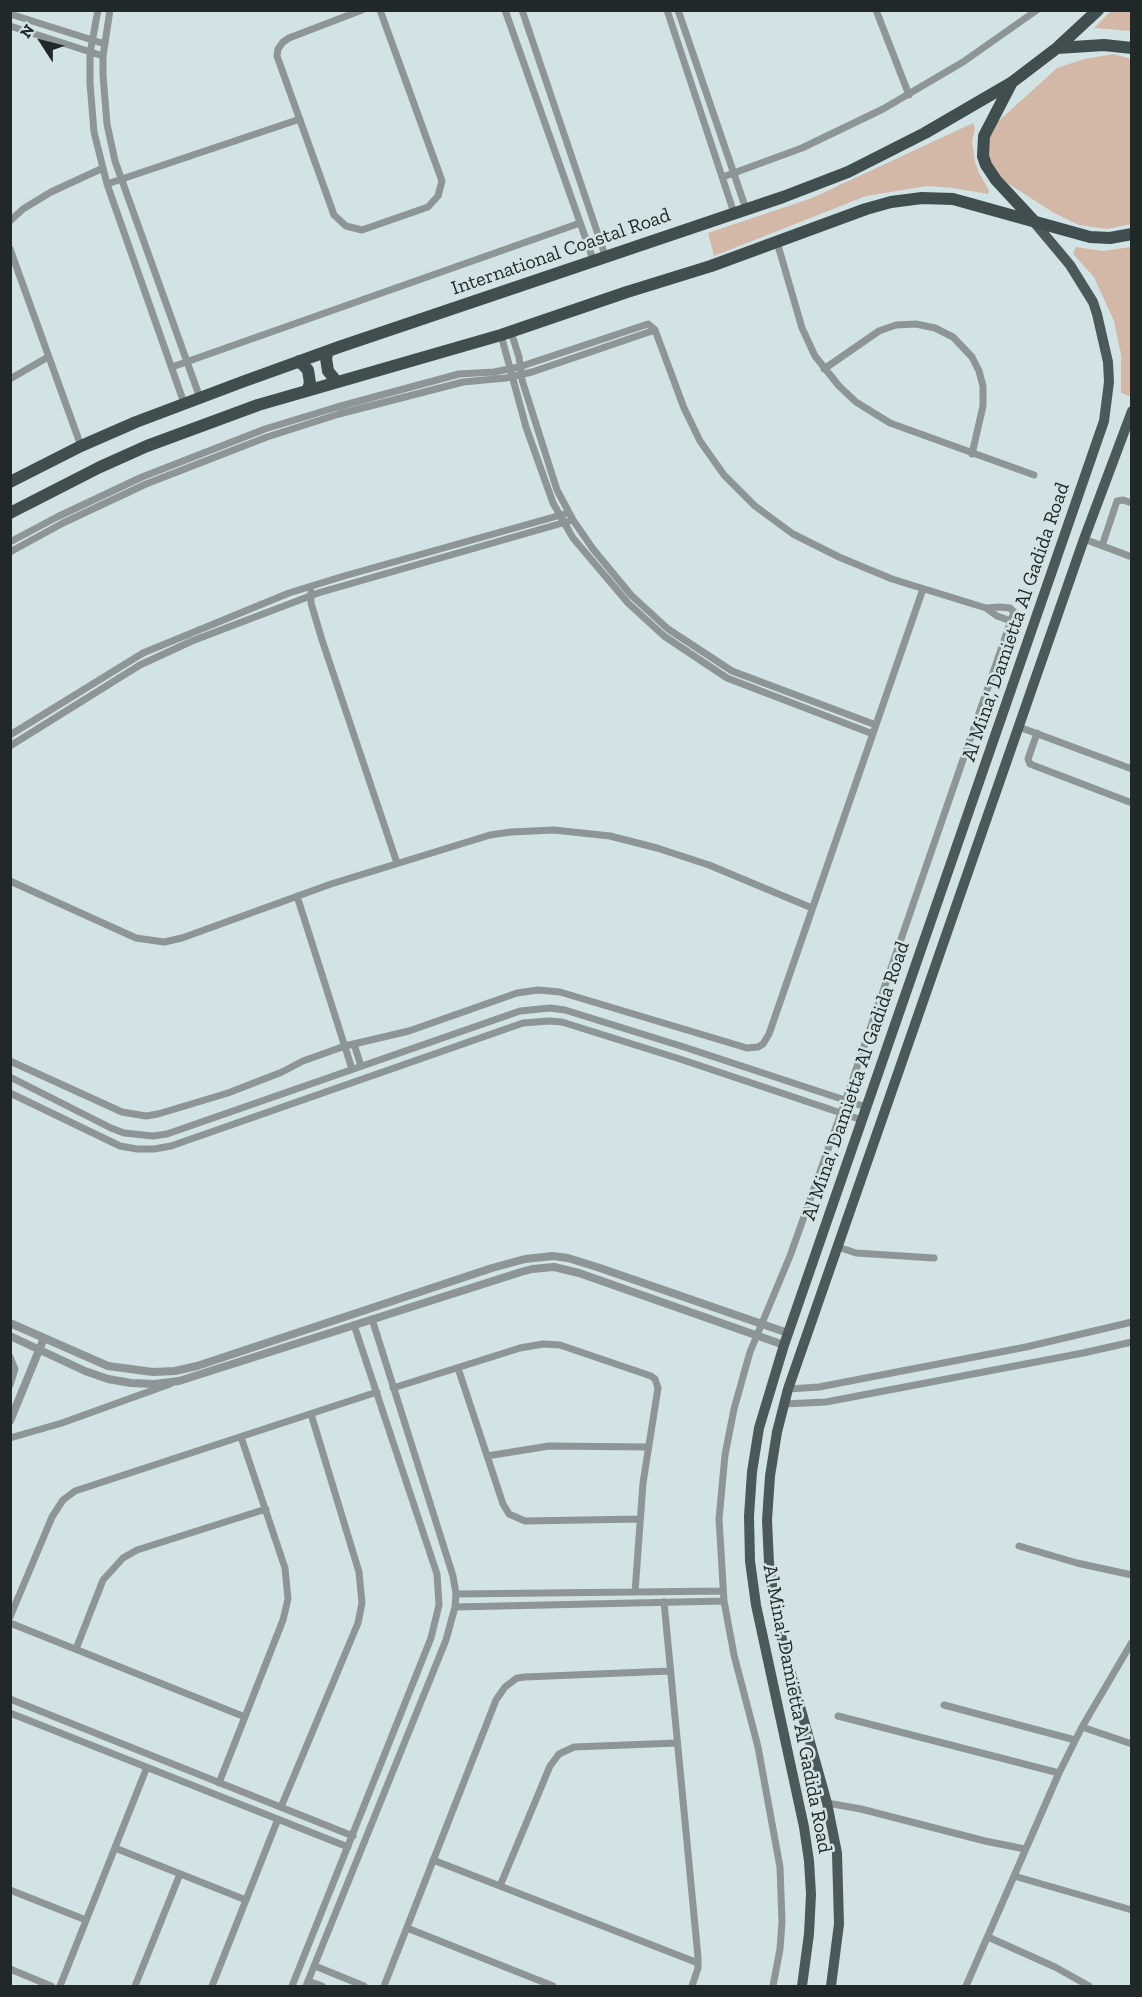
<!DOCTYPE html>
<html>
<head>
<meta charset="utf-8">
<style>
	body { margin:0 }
	#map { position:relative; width:1142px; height:1997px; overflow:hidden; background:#d1e3e4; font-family:"Zilla Slab",serif }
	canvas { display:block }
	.frame { position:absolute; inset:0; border:12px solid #212829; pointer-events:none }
	.north { position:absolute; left:12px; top:12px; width:60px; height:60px; -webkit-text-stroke:4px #d1e3e4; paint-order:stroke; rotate:306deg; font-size:16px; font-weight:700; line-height:24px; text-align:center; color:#212829 }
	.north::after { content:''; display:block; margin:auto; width:21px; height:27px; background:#212829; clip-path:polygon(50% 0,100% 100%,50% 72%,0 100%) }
</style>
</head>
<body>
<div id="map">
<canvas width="1142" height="1997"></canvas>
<div class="frame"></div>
<div class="north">N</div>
</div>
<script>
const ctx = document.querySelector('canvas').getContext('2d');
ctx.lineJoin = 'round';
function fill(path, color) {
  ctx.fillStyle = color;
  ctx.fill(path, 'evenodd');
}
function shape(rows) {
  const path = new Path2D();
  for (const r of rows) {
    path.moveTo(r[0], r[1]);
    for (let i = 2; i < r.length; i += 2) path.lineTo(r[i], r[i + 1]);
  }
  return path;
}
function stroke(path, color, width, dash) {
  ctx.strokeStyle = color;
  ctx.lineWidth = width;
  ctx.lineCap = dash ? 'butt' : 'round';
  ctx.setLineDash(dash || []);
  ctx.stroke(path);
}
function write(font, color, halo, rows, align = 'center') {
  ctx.font = font + ' "Zilla Slab",serif';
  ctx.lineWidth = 5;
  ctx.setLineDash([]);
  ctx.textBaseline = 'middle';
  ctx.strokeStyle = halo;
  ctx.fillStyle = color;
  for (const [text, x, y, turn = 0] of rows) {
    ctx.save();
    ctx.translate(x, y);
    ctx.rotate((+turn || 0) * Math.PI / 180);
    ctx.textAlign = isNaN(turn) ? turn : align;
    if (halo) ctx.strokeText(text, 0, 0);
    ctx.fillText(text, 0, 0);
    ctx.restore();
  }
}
const green = shape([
	[1111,11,1131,11,1131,31,1094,28],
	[1114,54,1131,59,1131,224,1107,229,1079,225,1054,213,1001,179,986,156,986,142,992,127,1057,68,1084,59],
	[973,123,975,129,972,141,975,162,980,175,989,190,988,194,953,188,927,186,866,196,714,256,708,233,812,198],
	[1076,247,1103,251,1131,247,1132,390,1130,396,1121,393,1121,355,1114,321,1094,277,1073,254]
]);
const minor = shape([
	[98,10,90,53,90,83,94,132,107,184,184,403],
	[110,10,103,56,103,75,107,124,115,161,200,398],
	[362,10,289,38,283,42,278,49,277,56,334,215,346,226,362,230,428,207,438,196,442,181,380,10],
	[505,10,594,262],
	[522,10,606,258],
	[667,10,734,213],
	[678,10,746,209],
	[876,10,909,95],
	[10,14,105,44],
	[10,26,103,56],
	[723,177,802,148,883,109,963,62,1037,10],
	[107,184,300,119],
	[10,221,23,209,51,192,103,168],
	[777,242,802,328,815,356,839,386,856,402,890,423,1034,475],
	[10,249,81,446],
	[511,332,519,357,522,380,557,490,573,520,593,549,631,595,668,629,732,671,876,725],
	[501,335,526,427,553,503,573,538,628,603,664,636,727,678,873,734],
	[172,367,580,223],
	[824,369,879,331,896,325,916,324,935,328,953,337,972,357,979,371,983,386,983,406,972,454],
	[10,379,48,357],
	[1084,539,1132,557],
	[10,542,57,517,142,477,265,429,337,407,459,374,494,372,519,367,648,324,655,330,684,408,700,441,724,475,755,506,793,534,839,557,892,579,986,608,997,616,1011,621],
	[1102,546,1117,501,1123,500,1132,503],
	[10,552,63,523,146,484,267,437,339,414,463,382,506,378,532,372,655,330],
	[311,592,311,603,322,640,397,863],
	[1019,727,1132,769],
	[1037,733,1028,759,1030,764,1132,803],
	[10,735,143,653,289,593,344,576,568,513],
	[10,746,140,665,192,641,318,593,573,520],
	[10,881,136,938,164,942,182,938,331,884,490,835,511,832,554,830,610,836,657,848,709,865,812,908],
	[297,896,352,1069],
	[354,1044,361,1066],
	[10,1061,122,1112,146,1116,158,1114,228,1093,282,1072,303,1061,345,1046,409,1031,517,993,538,990,560,992,747,1048,758,1047,763,1044,769,1034,923,589],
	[10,1077,111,1128,124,1133,153,1136,167,1134,520,1011,550,1008,565,1010,684,1047,866,1107],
	[10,1093,120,1146,137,1149,154,1149,171,1146,523,1023,549,1021,562,1022,680,1059,862,1120],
	[838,1247,856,1253,934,1258],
	[10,1357,15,1369,10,1385],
	[458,1368,503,1504,509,1514,525,1521,640,1519],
	[393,1388,520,1348,543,1344,560,1345,651,1376,655,1379,658,1388,643,1483,635,1592],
	[788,1389,819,1387,1026,1347,1132,1322],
	[784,1404,826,1402,1083,1353,1132,1342],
	[10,1438,62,1423,170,1384],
	[487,1456,549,1446,648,1447],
	[1019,1546,1077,1563,1132,1575],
	[456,1594,723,1591],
	[664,1602,698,1957,698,1968,692,1986],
	[455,1607,724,1601],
	[10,1617,52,1517,63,1500,75,1491,377,1392],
	[10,1623,245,1717],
	[76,1649,103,1580,123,1558,137,1550,266,1509],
	[10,1699,353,1836],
	[944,1705,1075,1740],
	[10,1713,348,1847],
	[838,1716,1059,1773],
	[1082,1727,1132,1744],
	[219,1783,283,1620,288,1599,285,1568,241,1437],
	[827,1803,861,1809,985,1841,1025,1849],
	[281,1807,358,1623,362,1603,359,1572,311,1414],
	[115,1848,246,1900],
	[433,1860,698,1963],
	[1014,1876,1132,1910],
	[500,1886,550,1766,559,1754,574,1747,677,1743],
	[10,1890,86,1920],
	[407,1928,553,1986],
	[988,1937,1055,1967,1089,1986],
	[315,1966,364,1986],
	[10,1969,51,1986],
	[308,1981,322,1986],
	[60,1986,147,1767],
	[135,1986,180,1874],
	[212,1986,278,1819],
	[292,1986,431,1638,439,1605,437,1574,354,1325],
	[306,1986,446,1640,455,1607,456,1594,453,1576,372,1319],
	[384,1986,496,1700,505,1687,517,1678,525,1677,670,1671],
	[773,1986,780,1949,782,1922,780,1867,758,1747,734,1655,724,1601,719,1519,725,1455,734,1409,750,1352,790,1256,841,1113,1014,612,1010,608,1000,607,986,608],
	[966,1986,1059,1773,1082,1727,1132,1642]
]);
const tertiary = shape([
	[10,1323,108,1366,153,1372,175,1371,197,1366,492,1268,525,1259,553,1256,568,1258,600,1268,788,1333],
	[10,1336,85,1371,108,1379,131,1383,155,1384,179,1381,521,1272,532,1269,554,1267,579,1273,784,1345],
	[10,1421,44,1338]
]);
const primary = shape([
	[802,1986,809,1934,811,1894,809,1861,804,1827,756,1605,750,1561,749,1516,752,1472,759,1428,784,1345,1104,421,1109,382,1108,362,1097,314,1093,302,1070,265,1034,222],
	[831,1986,839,1924,837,1853,827,1803,784,1649,775,1607,769,1563,767,1520,770,1476,777,1432,788,1389,1084,539,1132,411]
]);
const trunk = shape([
	[1057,48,1104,45,1132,48],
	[1011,84,984,136,983,156,986,165,996,180,1034,221],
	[328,351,326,358,328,371,337,382],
	[299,361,308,370,310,383,308,389],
	[10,482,81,446,136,422,242,382,339,347,783,197,848,172,925,133,1011,83,1057,48,1098,10],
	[10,513,100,467,147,446,258,405,501,335,627,292,711,266,866,209,891,202,922,198,953,199,1090,237,1110,238,1132,234]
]);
const streetNames = [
	["International Coastal Road",561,252,-19],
	["Al Mina', Damietta Al Gadida Road",1016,622,-71],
	["Al Mina', Damietta Al Gadida Road",856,1081,-71],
	["Al Mina', Damietta Al Gadida Road",797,1709,79]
];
fill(green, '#d4b8a7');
stroke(minor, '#8d9596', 7);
stroke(tertiary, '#8d9596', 8);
stroke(primary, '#4b595a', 10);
stroke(trunk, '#404e50', 12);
write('20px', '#212829', '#d1e3e4', streetNames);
</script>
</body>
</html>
